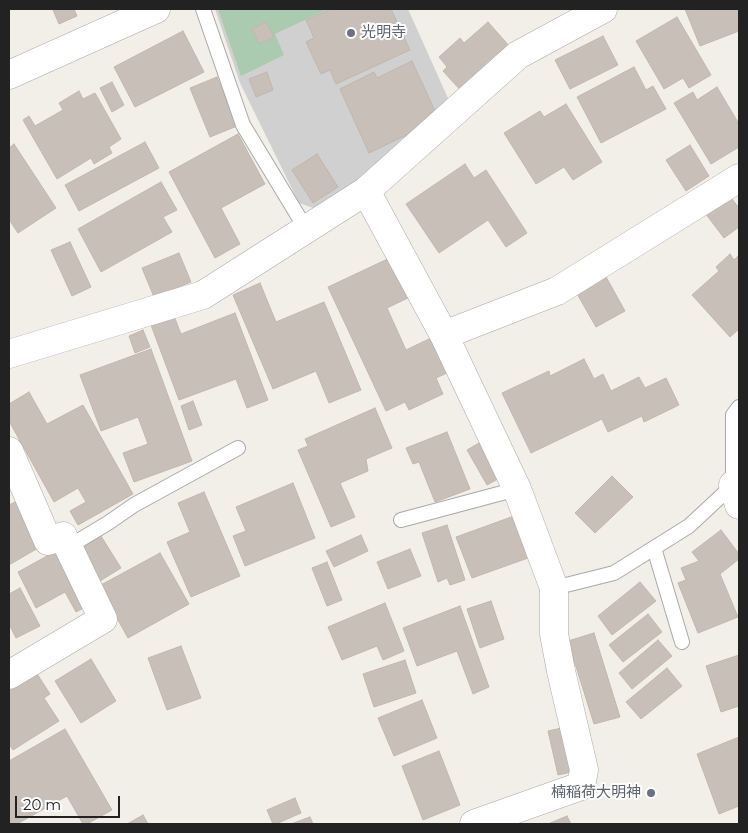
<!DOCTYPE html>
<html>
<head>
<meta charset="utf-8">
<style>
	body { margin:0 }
	#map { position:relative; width:748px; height:833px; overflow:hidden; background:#f2efe9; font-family:Montserrat,sans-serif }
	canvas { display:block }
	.frame { position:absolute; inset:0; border:10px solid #222; pointer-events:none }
	.scale { position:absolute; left:15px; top:796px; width:105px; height:22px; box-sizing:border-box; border:2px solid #222; border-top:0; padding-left:6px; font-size:15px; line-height:18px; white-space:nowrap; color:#222; -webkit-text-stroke:4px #fff; paint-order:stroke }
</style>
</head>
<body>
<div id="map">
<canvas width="748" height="833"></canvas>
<div class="frame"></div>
<div class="scale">20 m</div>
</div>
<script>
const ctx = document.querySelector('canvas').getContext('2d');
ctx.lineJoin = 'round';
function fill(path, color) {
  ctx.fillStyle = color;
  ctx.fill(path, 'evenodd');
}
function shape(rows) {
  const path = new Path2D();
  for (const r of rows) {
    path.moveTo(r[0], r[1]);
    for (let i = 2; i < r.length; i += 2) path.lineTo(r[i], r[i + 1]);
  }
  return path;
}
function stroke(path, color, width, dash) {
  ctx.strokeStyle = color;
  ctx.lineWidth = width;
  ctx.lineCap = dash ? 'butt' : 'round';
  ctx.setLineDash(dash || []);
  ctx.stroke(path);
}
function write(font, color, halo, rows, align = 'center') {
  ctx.font = font + ' Montserrat,"Noto Sans JP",sans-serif';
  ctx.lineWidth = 4;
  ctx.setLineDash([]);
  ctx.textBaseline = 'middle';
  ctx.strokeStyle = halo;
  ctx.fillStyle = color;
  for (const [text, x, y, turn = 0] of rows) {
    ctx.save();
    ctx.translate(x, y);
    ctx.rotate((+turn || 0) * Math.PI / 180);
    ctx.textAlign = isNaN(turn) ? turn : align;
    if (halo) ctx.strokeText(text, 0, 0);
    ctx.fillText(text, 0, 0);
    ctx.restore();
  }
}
const religious = shape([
	[215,9,408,9,451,105,322,211,299,203,240,83]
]);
const cemetery = shape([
	[218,9,328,9,275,34,284,55,241,76]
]);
const building = shape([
	[56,9,74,9,77,16,59,24,53,10,56,9],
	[331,9,391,9,410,50,336,84,330,70,321,74,306,42,314,38,306,20,331,9],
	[685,9,739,9,739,31,700,46,685,9],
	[677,17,711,75,689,88,683,78,664,89,636,41,677,17],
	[266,22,274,37,259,44,252,29,266,22],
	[488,22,511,48,462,92,443,71,447,67,439,57,460,38,464,43,488,22],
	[183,31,204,72,135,107,114,67,183,31],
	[603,36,618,65,570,89,555,60,603,36],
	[412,61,435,111,428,114,431,120,415,127,417,130,369,153,340,89,374,72,377,78,412,61],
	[634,67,646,90,653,86,666,109,601,143,577,97,634,67],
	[267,72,273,90,256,97,249,79,267,72],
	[217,77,237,126,210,137,190,88,217,77],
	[112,82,124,105,112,112,100,88,112,82],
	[717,87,739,124,739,147,711,164,674,103,693,92,697,100,717,87],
	[79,91,83,99,95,93,121,139,109,147,112,153,94,164,91,158,57,179,23,120,29,116,35,126,63,110,59,103,79,91],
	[566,104,602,162,573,180,564,167,536,184,504,133,540,111,544,117,566,104],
	[238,134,265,184,221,208,240,244,215,258,169,172,238,134],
	[145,142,159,168,79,211,65,185,145,142],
	[14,144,56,208,18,233,10,221,9,222,9,148,14,144],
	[690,145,709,176,686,191,666,160,690,145],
	[317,154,338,187,313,203,292,170,317,154],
	[465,164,474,178,486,170,527,233,506,247,488,220,439,253,406,204,465,164],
	[161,182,177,210,163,217,172,232,101,272,78,229,161,182],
	[729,195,739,208,739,227,724,238,705,213,729,195],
	[70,242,91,287,72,296,51,250,70,242],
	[179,253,191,282,154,297,142,268,179,253],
	[730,254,734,260,739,255,739,329,730,337,692,295,719,271,716,267,730,254],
	[394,256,412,296,387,308,406,350,431,338,447,373,436,378,443,394,409,410,405,402,386,411,328,287,394,256],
	[605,275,625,311,596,327,576,292,605,275],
	[260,283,276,322,324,302,361,390,329,403,316,371,273,389,233,295,260,283],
	[235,313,268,400,247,408,236,379,179,400,151,325,174,316,181,334,235,313],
	[143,330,150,347,135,353,129,336,143,330],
	[151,349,192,461,134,482,123,453,148,444,138,417,101,431,80,375,151,349],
	[584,359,594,379,603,374,611,391,639,377,645,388,666,378,679,405,644,422,642,416,608,432,602,419,531,453,502,393,549,371,550,376,584,359],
	[29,392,47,424,83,405,133,494,78,525,70,511,86,502,78,488,54,502,9,421,9,404,29,392],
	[193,401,202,425,189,430,181,406,193,401],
	[375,408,392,448,366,459,368,471,340,483,355,517,331,527,298,450,308,446,305,439,375,408],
	[447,432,470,489,435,502,419,462,413,464,406,448,447,432],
	[484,440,505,475,487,485,467,450,484,440],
	[612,476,633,497,595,533,575,513,612,476],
	[293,483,315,538,245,566,233,536,246,531,236,507,293,483],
	[204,492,240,576,191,597,167,542,190,532,178,503,204,492],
	[19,500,45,544,9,565,9,505,19,500],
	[514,516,528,558,472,578,456,537,514,516],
	[447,525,465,580,450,585,447,578,438,582,422,533,447,525],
	[721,530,739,554,739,559,720,574,738,617,698,633,678,583,686,580,681,568,699,561,692,552,721,530],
	[361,535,368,551,334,567,326,551,361,535],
	[101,536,121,568,100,581,80,549,101,536],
	[410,549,421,576,388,589,377,562,410,549],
	[58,550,87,606,76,612,65,592,36,608,18,572,58,550],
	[160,553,189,604,128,638,99,586,160,553],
	[327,562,342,600,327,606,312,568,327,562],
	[640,582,656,601,612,635,598,616,640,582],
	[20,588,40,626,16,638,9,624,9,594,20,588],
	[491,601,504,639,480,648,467,609,491,601],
	[385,603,404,651,383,660,377,646,342,660,328,627,385,603],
	[460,606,489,687,473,694,457,651,417,666,403,628,460,606],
	[648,614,662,632,623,662,609,645,648,614],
	[594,633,620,717,594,724,568,641,594,633],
	[658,640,672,656,632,689,619,673,658,640],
	[181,646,201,698,167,710,148,658,181,646],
	[739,655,739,706,721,712,706,666,739,655],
	[91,659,116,701,81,723,55,681,91,659],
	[405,660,416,693,374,707,363,674,405,660],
	[667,668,682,686,641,719,626,702,667,668],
	[34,669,50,694,44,698,59,721,13,750,9,744,9,685,34,669],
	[422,700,437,738,394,756,378,718,422,700],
	[566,727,576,771,558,775,548,731,566,727],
	[65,729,112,810,87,824,83,824,67,796,17,824,9,824,9,761,65,729],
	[739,737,739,806,719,814,697,754,739,737],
	[439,751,460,805,423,820,402,766,439,751],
	[295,798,301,813,276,824,273,824,267,810,295,798],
	[143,815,148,824,127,824,143,815],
	[567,816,571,824,548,824,567,816],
	[310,817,313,824,291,824,310,817]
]);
const lane = shape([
	[203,9,243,125,306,229],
	[401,520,517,489],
	[68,547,108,523,134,505,238,448],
	[654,548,682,642],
	[554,588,614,573,689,526,733,485,733,415,739,407]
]);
const street = shape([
	[9,75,156,9],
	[366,191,444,335,517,489,554,588,554,634,561,671,584,770,581,786,474,824],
	[444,335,557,291,739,178],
	[9,354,203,295,366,191,518,55,603,9],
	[9,451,48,541,63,536,103,619,9,675],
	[733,485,739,505]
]);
const markers = [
	[351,33,5,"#6b7280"],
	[651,793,5,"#6b7280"]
];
const worshipNames = [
	["光明寺",361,33],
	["楠稲荷大明神",641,793,"right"]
];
fill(religious, '#d0d0d0');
fill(cemetery, '#aacbaf');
fill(building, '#c7bfb8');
stroke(building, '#c4b6ab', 1);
stroke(lane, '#a9a9a9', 16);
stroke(street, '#a9a9a9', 29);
stroke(lane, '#fff', 14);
stroke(street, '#fff', 28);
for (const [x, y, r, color] of markers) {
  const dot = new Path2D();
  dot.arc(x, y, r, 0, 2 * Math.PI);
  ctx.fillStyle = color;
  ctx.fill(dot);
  stroke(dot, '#fff', 2);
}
write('15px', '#5b616d', '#fff', worshipNames, 'left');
</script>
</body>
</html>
